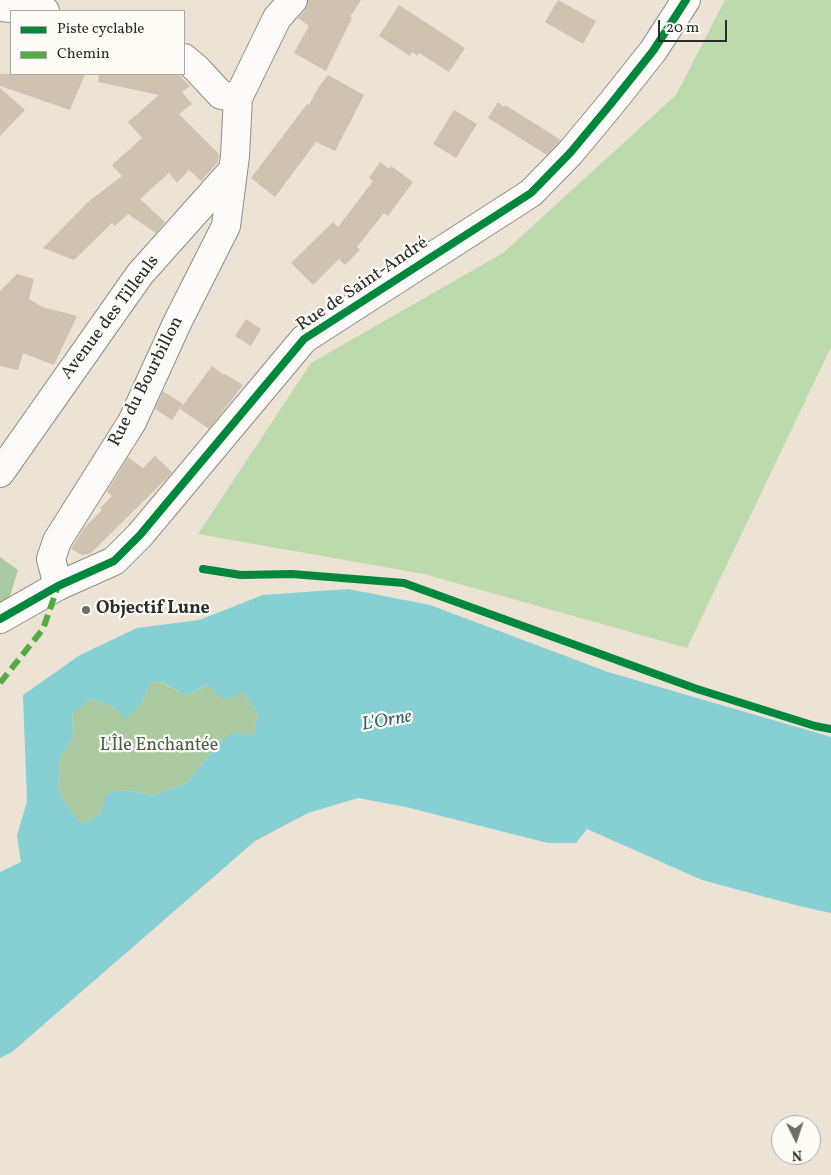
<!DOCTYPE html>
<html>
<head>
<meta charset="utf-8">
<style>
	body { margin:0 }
	#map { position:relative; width:831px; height:1175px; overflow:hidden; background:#ece3d5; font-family:Vollkorn,serif }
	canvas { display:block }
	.legend { position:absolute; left:10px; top:10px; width:175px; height:65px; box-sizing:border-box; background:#fdfcf7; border:1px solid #a9a8a5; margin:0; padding:6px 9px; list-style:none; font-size:15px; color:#2b2b2b }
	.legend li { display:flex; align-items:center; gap:10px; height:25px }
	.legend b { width:25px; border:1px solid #a9a8a5 }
	.north { position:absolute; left:771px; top:1115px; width:50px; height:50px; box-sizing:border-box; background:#fdfcf7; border:1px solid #a9a8a5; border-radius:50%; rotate:176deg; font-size:14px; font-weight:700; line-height:20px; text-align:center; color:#2b2b2b }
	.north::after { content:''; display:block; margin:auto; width:18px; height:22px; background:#6f6b66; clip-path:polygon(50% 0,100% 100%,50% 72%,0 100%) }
	.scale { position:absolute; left:658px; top:20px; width:69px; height:22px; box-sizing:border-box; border:2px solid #2b2b2b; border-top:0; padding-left:6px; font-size:15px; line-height:18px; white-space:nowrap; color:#2b2b2b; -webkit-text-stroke:4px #fdfcf7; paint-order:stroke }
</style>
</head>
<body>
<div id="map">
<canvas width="831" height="1175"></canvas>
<ul class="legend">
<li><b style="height:6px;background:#00873e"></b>Piste cyclable</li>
<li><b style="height:6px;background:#54ab44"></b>Chemin</li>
</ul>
<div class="north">N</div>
<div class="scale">20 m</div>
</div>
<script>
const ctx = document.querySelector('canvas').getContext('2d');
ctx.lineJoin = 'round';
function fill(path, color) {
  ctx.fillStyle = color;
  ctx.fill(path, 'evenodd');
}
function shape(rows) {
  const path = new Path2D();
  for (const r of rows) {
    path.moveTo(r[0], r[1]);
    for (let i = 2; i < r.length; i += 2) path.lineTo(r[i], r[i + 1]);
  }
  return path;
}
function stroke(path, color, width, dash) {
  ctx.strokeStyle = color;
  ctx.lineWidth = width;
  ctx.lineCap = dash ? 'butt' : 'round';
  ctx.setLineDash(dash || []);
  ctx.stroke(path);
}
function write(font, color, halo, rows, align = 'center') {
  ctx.font = font + ' Vollkorn,serif';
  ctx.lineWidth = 4.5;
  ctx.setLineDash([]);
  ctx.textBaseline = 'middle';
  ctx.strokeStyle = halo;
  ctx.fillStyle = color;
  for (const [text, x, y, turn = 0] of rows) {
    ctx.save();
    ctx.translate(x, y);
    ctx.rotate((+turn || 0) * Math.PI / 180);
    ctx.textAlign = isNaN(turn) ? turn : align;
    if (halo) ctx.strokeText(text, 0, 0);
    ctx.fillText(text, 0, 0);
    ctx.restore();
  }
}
const green = shape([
	[725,0,831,0,831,347,687,648,424,574,198,534,311,363,503,253,676,95]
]);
const forest = shape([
	[0,557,18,570,0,629],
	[161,682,187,696,208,685,243,692,258,713,254,735,217,745,187,783,154,795,122,790,100,814,83,825,68,807,58,789,60,759,73,737,72,714,91,699,116,708,141,704,150,683]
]);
const water = shape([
	[348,589,430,605,608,672,831,737,831,913,799,906,702,880,587,829,576,843,548,843,406,807,358,798,308,813,255,841,12,1052,0,1058,0,872,21,862,17,836,27,801,23,695,80,655,137,628,199,620,263,595],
	[162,682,187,696,207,685,225,700,243,692,258,713,254,735,232,733,217,745,187,783,154,795,122,790,107,794,100,814,83,825,68,807,58,789,60,759,73,737,72,714,91,699,116,708,124,719,141,704,150,683]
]);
const building = shape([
	[308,0,361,0,350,17,352,18,326,71,294,53,309,26,298,18,305,10],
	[558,0,596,21,583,44,545,22],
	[399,5,465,48,449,72,419,53,418,56,412,52,410,56,379,36],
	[0,74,85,74,70,110,0,86],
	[99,74,178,74,190,86,182,92,192,104,179,114,219,154,218,162,201,181,189,170,177,183,169,173,140,199,165,222,156,233,128,214,115,226,112,223,74,260,43,248,88,202,122,176,112,165,142,138,128,122,159,95,98,82],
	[328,75,364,95,335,151,316,142,275,197,251,178,307,104,309,105,318,88],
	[0,88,25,110,0,136],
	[498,102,504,107,505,105,561,140,547,155,488,118],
	[454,110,477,124,456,158,433,144],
	[380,162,389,169,391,166,413,182,388,216,384,213,357,247,360,250,345,265,339,259,313,285,291,263,333,222,338,227,373,181,369,178],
	[17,274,34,279,29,299,42,307,77,316,54,365,23,353,18,370,0,366,0,291],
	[246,319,261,329,251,346,235,336],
	[212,366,224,375,225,374,243,385,209,429,180,409],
	[163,391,183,404,172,420,155,409],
	[155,456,172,472,168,477,90,554,82,555,71,549,84,528,102,510,100,508,112,496,107,492,128,457,143,468]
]);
const street = shape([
	[0,7,45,11],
	[184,58,196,68,221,95,238,98],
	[0,473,140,274,232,171],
	[58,586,51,559,57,541,132,422,178,321,226,226,235,156,238,98,277,18,293,0]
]);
const secondary = shape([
	[0,619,58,586,114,561,140,535,304,339,531,193,570,153,610,105,653,51,686,0]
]);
const quiet = shape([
	[0,683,43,629,58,586]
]);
const cycleway = shape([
	[203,569,241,575,292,574,404,583,697,689,815,726,831,729],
	[0,619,58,586,114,561,140,535,304,339,531,193,570,153,610,105,653,51,686,0]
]);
const markers = [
	[86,610,5,"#6f6b66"]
];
const streetNames = [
	["Rue de Saint-André",363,285,-34],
	["Avenue des Tilleuls",111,318,-53],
	["Rue du Bourbillon",147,382,-63]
];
const poiNames = [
	["Objectif Lune",96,610]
];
const parkNames = [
	["L'Île Enchantée",159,747]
];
const waterNames = [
	["L'Orne",387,722,-10]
];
fill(green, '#bcdaac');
fill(forest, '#accaa1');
fill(water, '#86cfd2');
fill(building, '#d0c2b0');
stroke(street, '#918d86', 30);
stroke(secondary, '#918d86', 30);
stroke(street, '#fcfbf9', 28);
stroke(secondary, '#fcfbf9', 28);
stroke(quiet, '#54ab44', 6, [12, 6]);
stroke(cycleway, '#00873e', 8);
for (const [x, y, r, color] of markers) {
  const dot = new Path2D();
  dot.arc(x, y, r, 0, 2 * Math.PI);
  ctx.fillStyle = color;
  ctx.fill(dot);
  stroke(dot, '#fdfcf7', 2);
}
write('18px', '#2b2b2b', '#fdfcf7', streetNames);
write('bold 18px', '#2b2b2b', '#fdfcf7', poiNames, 'left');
write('18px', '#4a5d48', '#fdfcf7', parkNames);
write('italic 19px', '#3b6265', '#fdfcf7', waterNames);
</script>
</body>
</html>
